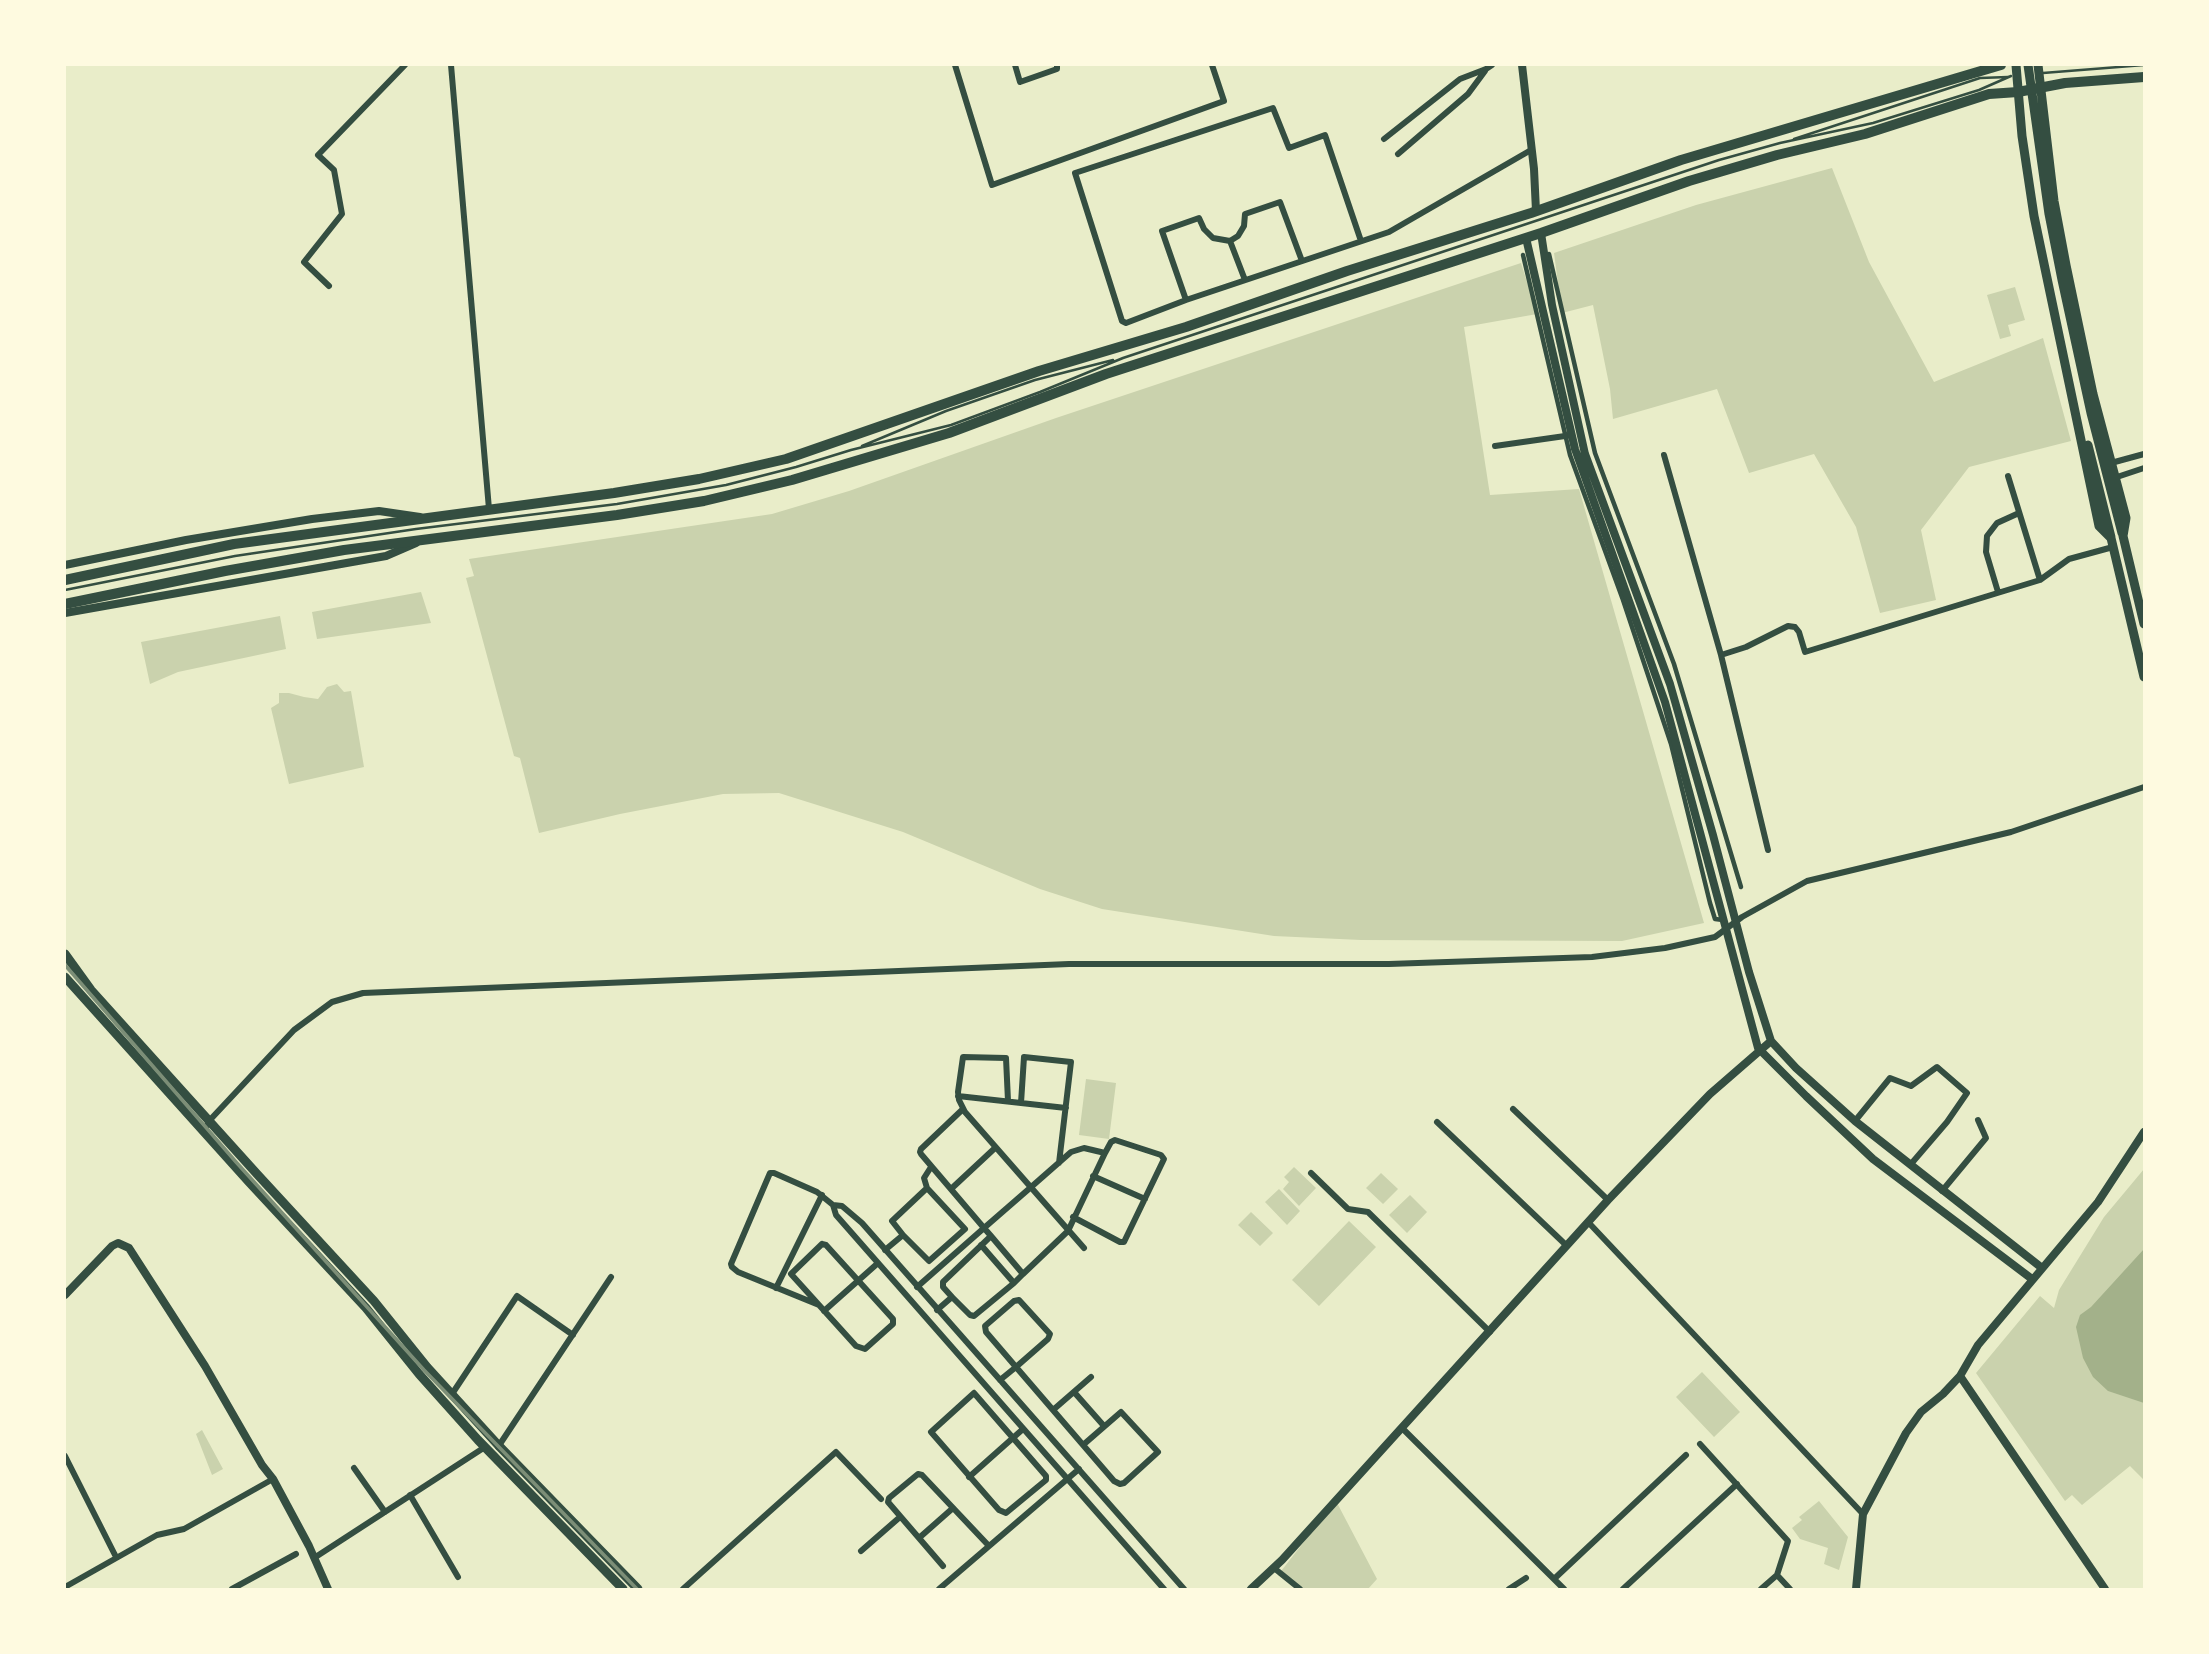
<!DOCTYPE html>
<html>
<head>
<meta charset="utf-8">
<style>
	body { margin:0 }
	#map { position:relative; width:2209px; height:1654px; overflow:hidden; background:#e9edc9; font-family:Merriweather,serif }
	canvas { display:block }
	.frame { position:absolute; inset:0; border:66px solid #fefae0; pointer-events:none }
</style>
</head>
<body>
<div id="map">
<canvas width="2209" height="1654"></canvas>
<div class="frame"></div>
</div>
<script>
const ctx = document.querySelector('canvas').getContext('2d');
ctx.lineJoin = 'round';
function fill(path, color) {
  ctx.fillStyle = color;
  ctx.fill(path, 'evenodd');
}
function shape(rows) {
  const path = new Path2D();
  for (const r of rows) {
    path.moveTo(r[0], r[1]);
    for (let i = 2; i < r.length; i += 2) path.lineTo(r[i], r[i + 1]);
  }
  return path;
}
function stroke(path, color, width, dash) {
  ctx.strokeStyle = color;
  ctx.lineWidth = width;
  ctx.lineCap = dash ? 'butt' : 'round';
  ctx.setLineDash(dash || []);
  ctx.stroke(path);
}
const green = shape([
	[1832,168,1869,262,1934,382,2043,338,2071,441,1969,467,1921,530,1936,600,1880,613,1856,527,1814,454,1749,473,1717,389,1613,419,1610,389,1593,305,1562,313,1554,253,1696,205],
	[1521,263,1537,314,1464,327,1490,495,1579,489,1704,923,1622,941,1361,940,1274,936,1102,909,1040,889,903,832,779,793,723,794,620,814,539,833,520,758,514,756,466,578,474,576,469,559,772,514,849,491,1056,418],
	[2015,287,2025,320,2008,325,2011,336,2000,339,1987,295],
	[421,592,431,623,317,639,312,612],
	[280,616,286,649,178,672,150,684,141,642],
	[337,684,344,692,351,691,364,767,289,784,271,708,279,703,279,693,289,693,304,697,318,699,327,687],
	[1086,1079,1116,1083,1109,1139,1079,1135],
	[1294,1167,1316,1188,1299,1206,1283,1189,1289,1182,1284,1177],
	[2144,1169,2144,1480,2130,1466,2082,1505,2072,1495,2065,1501,1976,1373,2040,1296,2054,1308,2059,1290,2104,1217],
	[1381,1173,1398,1189,1383,1204,1366,1188],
	[1279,1189,1300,1211,1287,1225,1265,1202],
	[1410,1195,1427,1212,1407,1233,1389,1215],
	[1251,1212,1273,1233,1260,1246,1238,1225],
	[1349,1221,1376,1247,1319,1306,1292,1280],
	[1702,1372,1740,1412,1714,1437,1676,1397],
	[202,1430,223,1469,212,1475,196,1434],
	[1336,1501,1377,1579,1368,1589,1298,1589,1278,1575],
	[1819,1501,1848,1537,1839,1570,1824,1564,1828,1548,1800,1539,1792,1528,1802,1520,1799,1517]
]);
const water = shape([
	[2144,1249,2144,1403,2108,1391,2093,1377,2083,1358,2076,1327,2080,1315,2091,1307]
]);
const service = shape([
	[2043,73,2144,65],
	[1794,139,1980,78,2008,77],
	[862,446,946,411,1035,380,1113,360],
	[65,590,235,556,416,529,617,504,726,485,796,467,851,450,951,425,1040,392,1123,358,1719,160,1780,143,1873,123,1979,90,2011,76]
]);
const pedestrian = shape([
	[1549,254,1595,453,1674,664,1741,887],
	[1523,255,1570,455,1623,600,1671,744,1710,903,1715,919,1723,920]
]);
const minor = shape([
	[451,65,489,509],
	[955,65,992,185,1224,101,1212,65],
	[1015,65,1020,82,1057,69,1057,65],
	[1384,139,1460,79,1486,69,1492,65],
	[1398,154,1468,94,1485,71],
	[1230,241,1245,280],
	[1361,241,1325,135,1289,148,1273,108,1075,173,1122,321,1126,323,1186,300,1389,232,1531,150],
	[329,286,304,262,342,214,334,170,318,155,405,65],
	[1186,300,1162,231,1199,218,1204,229,1213,238,1230,241,1238,236,1244,226,1245,214,1280,202,1302,261],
	[1495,446,1572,435],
	[1664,455,1721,655,1746,647,1788,626,1795,627,1799,632,1805,652,2040,580,2069,559,2113,547],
	[2111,463,2144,454],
	[2008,476,2040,580],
	[2114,478,2144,468],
	[1998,592,1986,552,1987,536,1997,523,2019,513],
	[1721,655,1768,850],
	[958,1096,1066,1108],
	[1008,1101,1006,1058,963,1057,958,1092,959,1100,965,1112,1084,1248],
	[1021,1103,1024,1057,1071,1062,1059,1163],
	[1513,1109,1608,1200],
	[1855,1121,1890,1078,1911,1086,1937,1067,1967,1093,1947,1122,1911,1164],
	[1437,1122,1567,1246],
	[204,1132,209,1121,294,1030,332,1002,363,993,1069,964,1389,964,1592,957,1665,948,1715,937,1742,917,1807,881,2011,832,2144,787],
	[1311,1173,1348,1209,1368,1212,1490,1332],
	[1093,1176,1145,1199],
	[927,1188,924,1178,931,1167],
	[951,1189,995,1148],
	[1942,1191,1986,1138,1978,1120],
	[833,1205,842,1206,862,1223,1184,1589],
	[1073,1217,1120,1242,1124,1242,1164,1159,1161,1155,1115,1140,1111,1142,1105,1153],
	[1589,1223,1863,1514],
	[822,1244,826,1245,893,1319,893,1324,865,1349,856,1346,791,1274,822,1244],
	[981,1245,1014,1283,1023,1274],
	[885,1250,903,1235,892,1221,927,1188,965,1229,929,1261,903,1235],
	[917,1287,984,1228,1030,1188,1071,1152,1084,1148,1105,1153,1068,1231,1023,1274,991,1236,984,1228,921,1154,920,1152,921,1149,963,1109],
	[776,1288,822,1195],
	[952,1297,970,1315,974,1316,1014,1283],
	[819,1305,738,1272,732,1267,731,1264,770,1173,774,1173,817,1192,833,1205,836,1215,1164,1589],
	[937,1310,952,1297,943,1287,943,1282,991,1236],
	[824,1311,878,1263],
	[1000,1380,1016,1367,986,1332,985,1326,1014,1301,1019,1300,1050,1334,1048,1339,1016,1367,1114,1481,1120,1484,1124,1483,1158,1452,1121,1412,1083,1445],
	[1074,1392,1104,1426],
	[974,1393,1046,1476,1046,1480,1006,1513,999,1510,931,1432,974,1393],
	[452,1394,517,1296,573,1335],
	[1053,1410,1091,1377],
	[1402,1428,1564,1589],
	[1700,1444,1788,1541,1777,1575,1790,1589],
	[498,1447,611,1277],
	[65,1456,116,1557],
	[354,1468,385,1512],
	[969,1477,1023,1429],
	[410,1495,458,1577],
	[919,1538,953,1508],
	[861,1551,900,1517],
	[314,1558,485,1447],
	[943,1566,888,1502,889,1498,918,1474,922,1475,989,1546],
	[1274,1568,1300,1589],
	[1554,1579,1686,1455],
	[65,1587,157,1535,184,1529,273,1479],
	[232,1589,296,1554],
	[683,1589,836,1452,881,1499],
	[939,1589,1079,1469],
	[1509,1589,1526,1578],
	[1623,1589,1737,1484],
	[1761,1589,1777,1575]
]);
const tertiary = shape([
	[1522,65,1534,169,1536,211],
	[1541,233,1552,305,1585,454,1670,684,1713,835,1749,972,1771,1041,1796,1068,1855,1121,2042,1268],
	[1526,238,1575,449,1665,702,1758,1048,1806,1096,1873,1159,2032,1279],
	[65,565,186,540,312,519,379,511,420,517],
	[65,613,386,556,416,543],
	[65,1295,112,1246,118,1243,129,1248,205,1366,262,1465,273,1479,309,1546,328,1589],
	[1960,1376,2105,1589],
	[1251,1589,1282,1560,1608,1200,1710,1094,1771,1041],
	[1856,1589,1863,1514,1906,1433,1921,1412,1943,1394,1960,1376,1978,1345,2098,1202,2144,1132]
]);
const secondary = shape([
	[2016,65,2022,136,2034,216,2099,526,2111,538,2144,677],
	[2028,65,2049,214,2062,280,2091,413,2122,533],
	[2038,65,2054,201,2066,265,2093,394,2126,518,2123,536,2144,624],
	[2088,445,2111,537],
	[65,954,91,990,257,1174,374,1301,427,1367,499,1446,638,1589],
	[65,977,249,1182,366,1308,419,1374,478,1440,623,1589]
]);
const primary = shape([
	[65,580,234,544,614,493,699,479,786,459,1039,371,1186,327,1347,271,1531,213,1681,160,2001,65],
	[65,604,225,571,344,550,617,515,704,501,792,480,949,433,1106,374,1541,233,1689,181,1777,155,1865,134,1989,94,2018,92,2065,83,2144,77]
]);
const rail = shape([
	[65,965,236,1162,424,1370,637,1589]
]);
fill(green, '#cad2ad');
fill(water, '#a3b18a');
stroke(service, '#344e41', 2.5);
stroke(pedestrian, '#344e41', 4.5);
stroke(minor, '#344e41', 6);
stroke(tertiary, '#344e41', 8);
stroke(secondary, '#344e41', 9);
stroke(primary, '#344e41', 10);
stroke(rail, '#7c8e77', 3.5);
</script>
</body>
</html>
